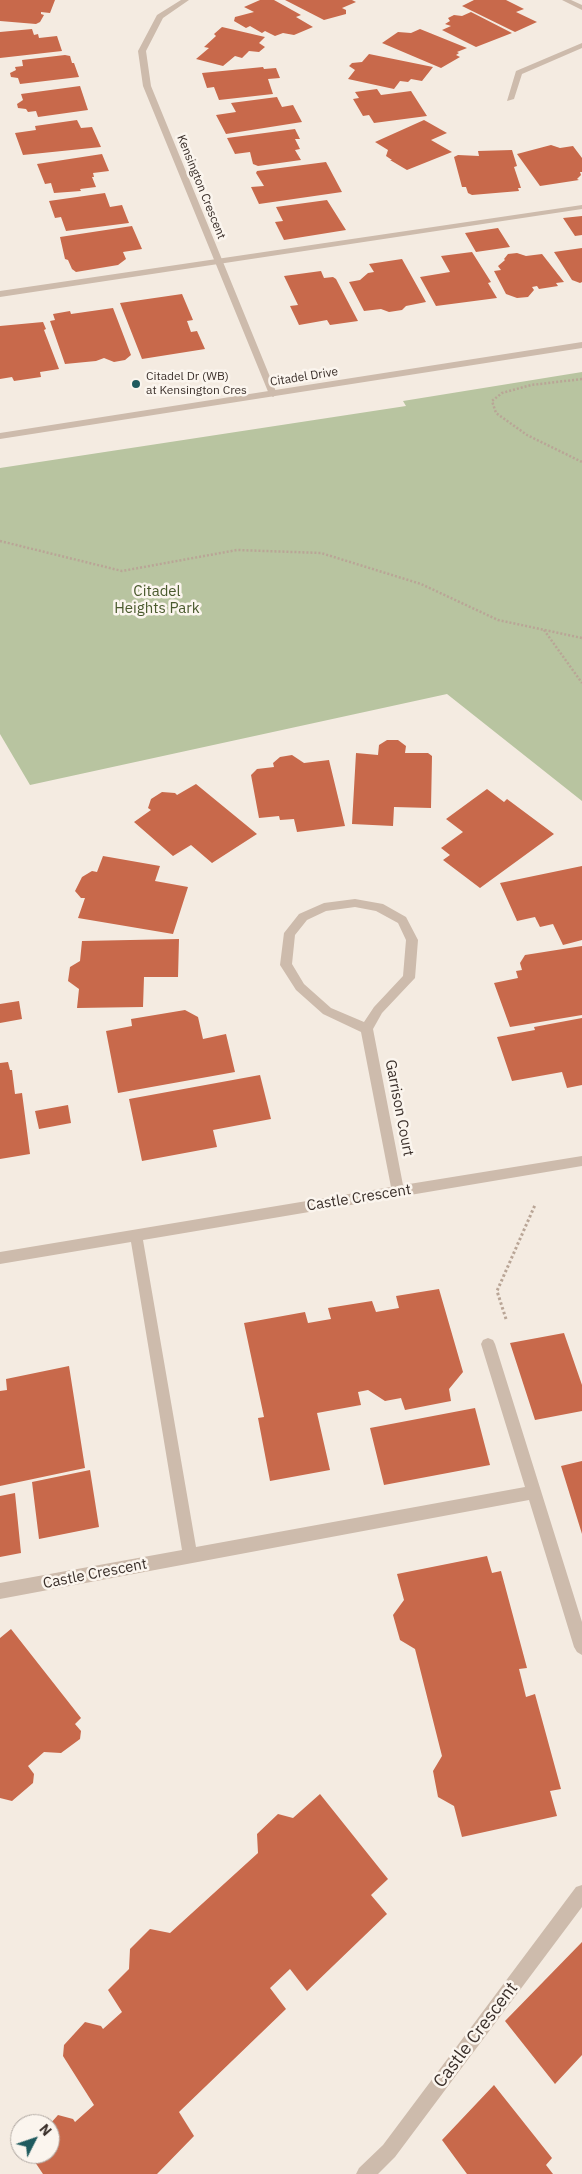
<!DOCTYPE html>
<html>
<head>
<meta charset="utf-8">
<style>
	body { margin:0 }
	#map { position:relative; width:582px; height:2174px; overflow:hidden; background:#f4ebe1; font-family:"IBM Plex Sans",sans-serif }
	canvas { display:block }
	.north { position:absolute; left:10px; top:2114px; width:50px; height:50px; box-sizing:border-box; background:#fbf5ee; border:1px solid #aea6a0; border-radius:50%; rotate:49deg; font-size:14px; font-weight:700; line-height:20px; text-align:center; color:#3b302b }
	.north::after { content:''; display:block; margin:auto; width:18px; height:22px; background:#1f5a5e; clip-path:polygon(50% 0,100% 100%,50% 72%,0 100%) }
</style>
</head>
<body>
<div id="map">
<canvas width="582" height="2174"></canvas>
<div class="north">N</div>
</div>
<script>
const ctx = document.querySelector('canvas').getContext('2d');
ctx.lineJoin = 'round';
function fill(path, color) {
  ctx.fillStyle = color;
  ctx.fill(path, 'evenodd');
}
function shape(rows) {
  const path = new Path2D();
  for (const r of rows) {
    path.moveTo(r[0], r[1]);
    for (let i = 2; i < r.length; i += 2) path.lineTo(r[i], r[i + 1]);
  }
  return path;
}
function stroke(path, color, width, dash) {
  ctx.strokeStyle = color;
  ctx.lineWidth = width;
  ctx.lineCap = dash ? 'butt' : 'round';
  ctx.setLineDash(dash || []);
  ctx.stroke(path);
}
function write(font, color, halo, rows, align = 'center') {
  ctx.font = font + ' "IBM Plex Sans",sans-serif';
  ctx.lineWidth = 5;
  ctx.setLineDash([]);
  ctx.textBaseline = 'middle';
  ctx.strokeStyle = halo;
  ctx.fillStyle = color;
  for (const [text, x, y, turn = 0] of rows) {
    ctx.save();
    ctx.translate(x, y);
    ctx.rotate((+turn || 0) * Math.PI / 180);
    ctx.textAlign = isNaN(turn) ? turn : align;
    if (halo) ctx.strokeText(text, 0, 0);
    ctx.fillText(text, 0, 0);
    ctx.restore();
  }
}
const green = shape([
	[582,372,582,801,447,694,30,785,0,734,0,468,406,406,403,401]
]);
const building = shape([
	[0,0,55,0,50,13,41,12,41,14,44,15,40,22,36,24,0,21],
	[260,0,274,0,301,15,296,17,313,27,294,35,283,33,275,36,265,31,262,33,250,26,246,28,234,21,235,17,254,12,244,7],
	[285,0,352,0,356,2,342,8,346,10,346,14,324,20],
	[474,0,506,0,524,9,516,12,537,22,515,32,462,6],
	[471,12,512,33,476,47,442,30,451,26,445,24,450,21,448,18,454,15,462,16],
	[222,27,265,37,259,43,265,47,259,52,249,51,242,58,235,56,223,66,196,59,209,48,204,47,216,36,214,34],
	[32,29,34,35,38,34,39,38,57,36,62,51,0,58,0,32],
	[420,29,467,48,457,52,459,53,456,55,460,57,441,68,382,43,398,32,411,33],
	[369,54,433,67,422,81,411,79,408,82,400,81,394,89,348,79,355,70,349,66,352,63,362,62],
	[65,55,70,56,72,63,74,63,79,77,20,84,18,78,11,77,10,73,16,70,15,67,23,66,22,60],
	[263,67,264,69,276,68,280,78,268,79,273,94,219,100,214,87,207,88,202,73],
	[80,86,88,110,38,117,36,111,28,112,26,109,18,108,17,104,23,100,21,94],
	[377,89,381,95,411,91,427,116,374,123,369,115,363,116,353,99,359,98,355,92],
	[277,97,282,107,293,105,302,122,226,134,216,115,236,112,231,103],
	[77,120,81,128,92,127,101,147,23,155,15,133,36,130,35,126],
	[424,120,447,133,431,140,452,152,407,170,390,160,392,160,386,156,388,150,375,142],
	[295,129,300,139,295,139,300,149,295,150,301,160,258,166,253,164,250,152,235,154,227,138],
	[551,145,560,148,573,146,582,158,582,172,580,172,581,175,577,179,579,180,540,186,517,154],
	[512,150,517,166,514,167,521,188,518,188,519,191,472,195,468,193,466,187,462,187,454,157,458,155,479,156,478,151],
	[102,154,109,171,93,173,94,177,92,177,96,187,80,189,81,191,54,193,51,183,45,184,37,164],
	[326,162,342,192,259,204,251,187,264,186,256,173,257,171],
	[105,193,110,207,122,205,129,223,66,231,61,217,55,218,49,201],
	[327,200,346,230,284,240,275,222,283,221,276,207],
	[582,216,582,235,575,236,563,218],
	[132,226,142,249,123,252,126,259,118,265,76,272,72,269,68,260,65,259,60,237],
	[498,228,510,247,476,252,465,233],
	[582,248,582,282,580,283,572,280,554,252],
	[472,252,491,282,488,283,497,298,436,306,420,277,450,272,441,256],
	[517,253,526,256,542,254,564,282,556,283,558,286,539,289,537,286,532,287,534,290,528,297,517,298,506,294,494,271,501,270,498,266,505,260,504,259,508,254],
	[402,259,426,302,406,306,402,310,389,312,381,309,364,311,349,282,360,280,368,273,374,272,369,264],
	[321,271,324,278,333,277,336,279,358,321,330,325,327,320,299,325,290,306,298,305,284,276],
	[182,294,193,320,187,321,191,332,197,331,205,349,142,359,120,303],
	[113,308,131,355,125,360,114,362,104,358,96,361,65,364,50,321,55,320,53,314,70,311,71,314],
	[43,322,46,329,44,330,59,369,40,372,41,377,14,381,12,377,0,379,0,326],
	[387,740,398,740,406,746,405,753,428,753,432,756,431,808,394,807,393,826,352,824,356,753,378,755,379,745],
	[292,755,304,763,329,760,345,826,297,832,294,819,280,820,279,816,259,818,251,775,257,769,274,767,273,763,280,757],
	[196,784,257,834,212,863,191,845,173,856,134,822,151,810,148,808,151,799,162,792,175,793,177,795],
	[487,789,504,802,507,799,554,834,480,888,443,860,450,855,441,848,463,832,446,819],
	[103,856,160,866,155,881,188,887,173,934,78,918,85,898,81,898,75,891,82,877,92,871,97,872],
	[582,866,582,940,563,945,553,924,540,927,535,917,517,921,500,883],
	[179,939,178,977,144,977,143,1007,77,1008,79,989,68,981,70,967,80,961,82,941],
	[582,946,582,1015,510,1027,494,983,518,978,516,971,522,970,520,963,525,955],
	[19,1001,22,1019,0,1023,0,1004],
	[185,1010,198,1017,203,1039,226,1034,235,1072,118,1093,106,1031,132,1026,131,1019],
	[582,1018,582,1085,567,1088,562,1072,512,1081,497,1037,535,1030,534,1027],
	[8,1062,10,1070,12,1070,15,1094,22,1093,30,1154,0,1159,0,1063],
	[260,1075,271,1119,213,1130,217,1147,142,1161,129,1099],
	[68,1105,71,1123,39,1129,35,1111],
	[439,1289,463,1372,449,1389,451,1401,405,1410,401,1398,385,1401,368,1390,358,1392,361,1405,317,1413,330,1470,270,1481,258,1418,264,1417,244,1323,305,1312,308,1323,331,1319,328,1308,372,1301,376,1312,399,1308,396,1296],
	[564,1333,582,1385,582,1411,535,1420,510,1343],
	[69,1366,85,1468,0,1486,0,1391,7,1390,6,1379],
	[475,1408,490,1465,384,1485,370,1428],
	[582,1461,582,1534,561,1466],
	[90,1470,99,1527,39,1539,32,1482],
	[15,1493,21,1553,0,1557,0,1496],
	[487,1556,492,1573,501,1571,527,1668,519,1669,526,1697,535,1694,561,1789,550,1791,557,1816,462,1837,454,1806,438,1797,433,1771,442,1756,415,1649,400,1640,393,1615,404,1600,397,1574],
	[11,1629,81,1718,75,1724,81,1731,80,1739,61,1753,44,1752,28,1766,34,1774,33,1783,12,1801,0,1798,0,1638],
	[320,1794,388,1879,371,1895,387,1914,307,1991,290,1969,270,1988,286,2009,179,2112,194,2136,157,2174,43,2174,33,2159,33,2154,50,2154,50,2124,58,2115,73,2119,75,2122,94,2105,63,2056,64,2045,85,2022,101,2026,103,2029,122,2012,108,1990,129,1969,130,1949,150,1929,170,1933,258,1853,257,1834,278,1814,293,1818],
	[582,1942,582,2055,555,2084,505,2021],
	[494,2085,552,2158,546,2165,553,2174,467,2174,442,2140]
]);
const pathFar1 = shape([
	[582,379,531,385,502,393,492,401,496,413,527,435,582,462],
	[0,541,122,571,237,550,321,553,421,584,498,620,582,638],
	[544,630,582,683]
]);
const path = shape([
	[506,1319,497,1291,535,1205]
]);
const service = shape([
	[582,205,582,209,0,297,0,291,582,205]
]);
const minor = shape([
	[181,0,189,0,163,18,146,51,151,86,277,394,273,397,269,394,143,86,138,51,157,15,181,0],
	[562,0,571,0,582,5,582,10,562,0],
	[582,43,582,48,522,74,514,99,507,101,516,71,582,43],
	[355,899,383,904,406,917,418,940,415,978,382,1013,373,1029,403,1185,582,1156,582,1166,143,1240,196,1547,525,1487,481,1344,483,1340,488,1338,493,1340,495,1344,582,1622,582,1655,577,1652,574,1647,529,1500,0,1599,0,1583,182,1550,131,1242,0,1264,0,1252,391,1187,361,1032,323,1014,296,990,280,965,284,933,299,914,324,903,355,899],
	[355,907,376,911,398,923,406,940,403,976,374,1007,364,1022,331,1008,304,984,292,964,295,935,307,920,326,911,355,907],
	[582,1885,582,1907,395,2157,378,2174,356,2174,359,2168,383,2145,576,1887,582,1885]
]);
const tertiary = shape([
	[582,342,582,348,0,439,0,433,582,342]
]);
const markers = [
	[136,384,5,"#1f5a5e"]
];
const farStreetnames = [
	["Kensington Crescent",201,187,68],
	["Citadel Drive",304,377,-9]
];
const farPoinames = [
	["Citadel Dr (WB)",146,377],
	["at Kensington Cres",146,391]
];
const parkNames = [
	["Citadel",157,592],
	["Heights Park",157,609]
];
const streetNames = [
	["Garrison Court",399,1108,79],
	["Castle Crescent",359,1198,-9],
	["Castle Crescent",95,1574,-11]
];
const nearStreetnames = [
	["Castle Crescent",476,2035,-53]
];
fill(green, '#b8c4a0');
fill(building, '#c8694b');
stroke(pathFar1, '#b9a596', 2.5, [2, 2]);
stroke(path, '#b9a596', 3, [2.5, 2.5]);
fill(service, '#cdbbac');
fill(minor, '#cdbbac');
fill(tertiary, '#cdbbac');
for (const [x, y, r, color] of markers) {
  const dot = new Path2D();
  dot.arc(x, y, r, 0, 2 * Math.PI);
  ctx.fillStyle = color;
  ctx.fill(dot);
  stroke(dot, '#fbf5ee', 2);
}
write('12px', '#3b302b', '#fbf5ee', farStreetnames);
write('12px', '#3b302b', '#fbf5ee', farPoinames, 'left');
write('15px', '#4a5a2e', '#fbf5ee', parkNames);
write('15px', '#3b302b', '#fbf5ee', streetNames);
write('18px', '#3b302b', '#fbf5ee', nearStreetnames);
</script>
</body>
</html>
